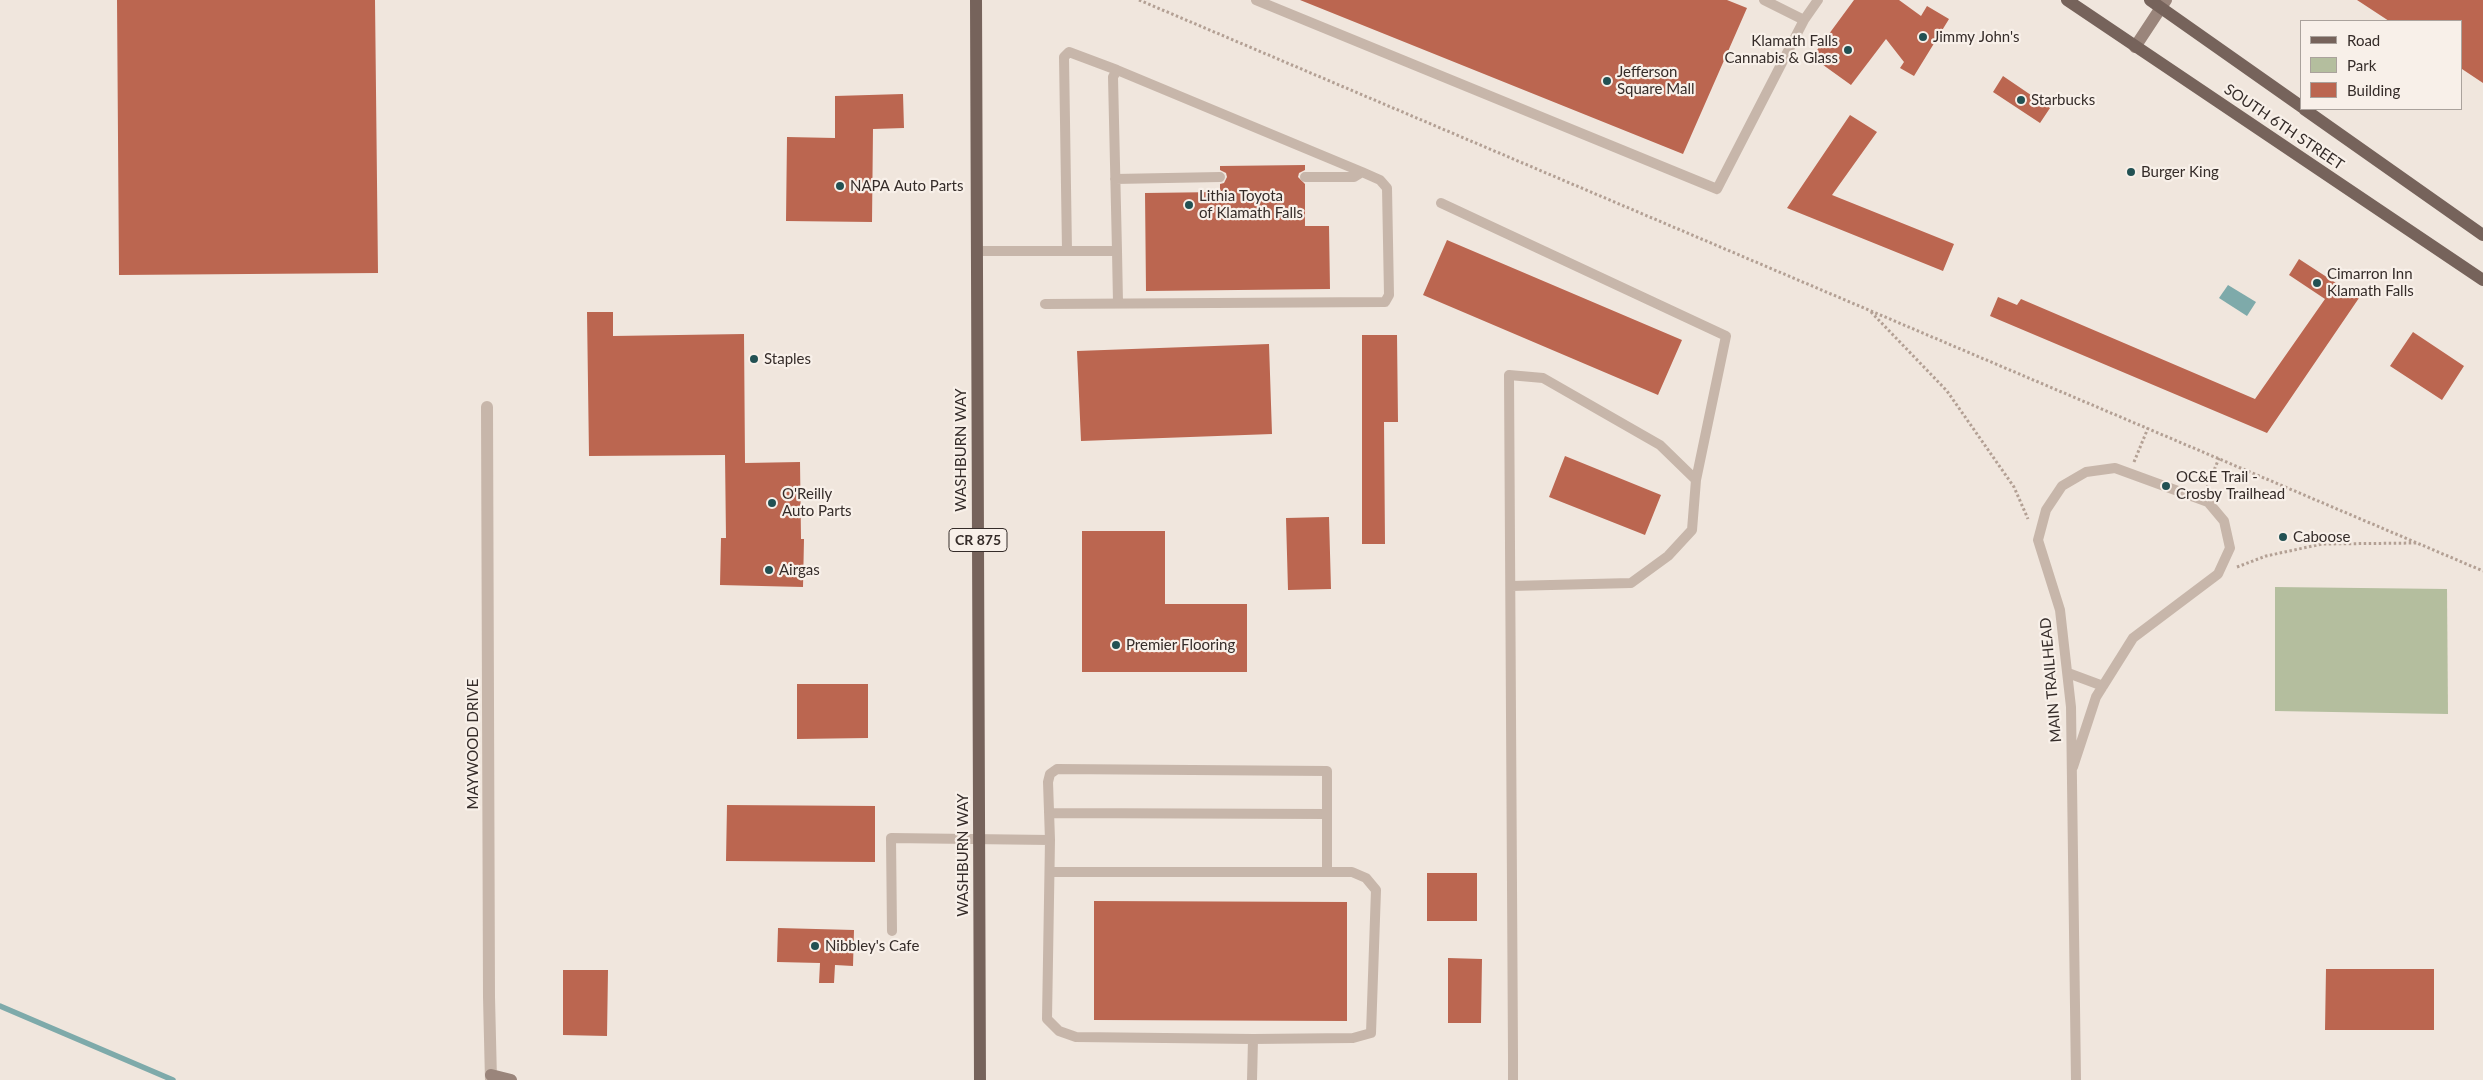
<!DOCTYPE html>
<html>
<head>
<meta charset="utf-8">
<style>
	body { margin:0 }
	#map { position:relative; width:2483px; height:1080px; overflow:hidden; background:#f0e6dd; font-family:Lato,sans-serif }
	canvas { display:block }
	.legend { position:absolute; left:2300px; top:20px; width:162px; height:90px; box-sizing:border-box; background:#f8f0e9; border:1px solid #aaa29c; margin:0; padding:6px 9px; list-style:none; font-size:15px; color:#352c29 }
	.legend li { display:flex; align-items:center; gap:10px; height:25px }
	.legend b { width:25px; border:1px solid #aaa29c }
</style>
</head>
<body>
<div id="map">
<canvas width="2483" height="1080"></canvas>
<ul class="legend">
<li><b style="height:6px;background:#76635b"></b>Road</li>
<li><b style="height:14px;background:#b4be9e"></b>Park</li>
<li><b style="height:14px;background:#bb6650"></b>Building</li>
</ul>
</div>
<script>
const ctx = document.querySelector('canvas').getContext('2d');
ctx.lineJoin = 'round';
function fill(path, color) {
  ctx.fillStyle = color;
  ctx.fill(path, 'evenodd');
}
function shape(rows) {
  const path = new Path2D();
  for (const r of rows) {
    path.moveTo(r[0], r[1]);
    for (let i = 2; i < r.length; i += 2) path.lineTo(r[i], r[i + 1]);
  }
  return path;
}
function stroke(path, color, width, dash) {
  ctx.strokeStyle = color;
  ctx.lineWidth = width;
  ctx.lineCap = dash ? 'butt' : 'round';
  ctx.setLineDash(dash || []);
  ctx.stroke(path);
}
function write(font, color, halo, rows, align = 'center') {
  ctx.font = font + ' Lato,sans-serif';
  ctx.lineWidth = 4.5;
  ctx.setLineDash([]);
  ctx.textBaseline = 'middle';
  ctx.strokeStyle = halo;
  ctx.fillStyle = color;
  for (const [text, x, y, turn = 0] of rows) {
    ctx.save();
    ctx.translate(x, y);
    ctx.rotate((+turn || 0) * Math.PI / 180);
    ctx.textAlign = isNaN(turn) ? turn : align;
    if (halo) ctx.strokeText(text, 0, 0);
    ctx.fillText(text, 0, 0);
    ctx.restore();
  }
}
const green = shape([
	[2275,587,2447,589,2448,714,2275,711]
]);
const water = shape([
	[2228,285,2256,302,2247,316,2219,298]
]);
const stream = shape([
	[0,1006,173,1080]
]);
const building = shape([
	[117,0,375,0,378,273,119,275],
	[1300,0,1727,0,1747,8,1683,154],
	[1854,0,1899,0,1921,16,1927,6,1949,19,1914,76,1900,68,1904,62,1886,39,1851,85,1812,57],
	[2357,0,2483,0,2483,83,2462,69,2462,21,2389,21],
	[2003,76,2050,108,2040,123,1993,92],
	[903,94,904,128,873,129,872,222,786,221,787,137,835,138,835,96],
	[1850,115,1877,132,1832,195,1954,244,1943,271,1787,208],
	[1305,165,1305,170,1299,173,1298,177,1305,184,1305,226,1329,226,1330,289,1146,291,1145,193,1220,192,1220,184,1224,183,1227,177,1226,173,1220,170,1220,166],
	[1447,240,1682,340,1658,395,1423,295],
	[2299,259,2359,298,2267,433,1990,316,1998,297,2017,305,2021,299,2255,399,2325,299,2289,275],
	[587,312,613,312,613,336,744,334,745,463,800,462,801,539,804,539,803,587,720,585,721,538,726,538,725,455,589,456],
	[2413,332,2464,366,2442,400,2390,366],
	[1362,335,1397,335,1398,422,1384,422,1385,544,1362,544],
	[1269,344,1272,434,1081,441,1077,351],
	[1565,456,1661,495,1645,535,1549,497],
	[1329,517,1331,589,1288,590,1286,518],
	[1082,531,1165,531,1165,604,1247,604,1247,672,1082,672],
	[797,684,868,684,868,738,797,739],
	[727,805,875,806,875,862,726,861],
	[1427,873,1477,873,1477,921,1427,921],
	[1094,901,1347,902,1347,1021,1094,1020],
	[778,928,854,930,853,966,835,965,834,983,819,983,820,963,777,962],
	[1448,958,1482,959,1481,1023,1448,1023],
	[2326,969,2434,969,2434,1030,2325,1030],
	[563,970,608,970,607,1036,563,1035]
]);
const path = shape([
	[1139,0,2483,571],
	[1871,312,1947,391,2014,487,2028,519],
	[2134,462,2148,428],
	[2207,488,2219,458],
	[2237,567,2266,556,2322,544,2418,543]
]);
const lane = shape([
	[1256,0,1717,189,1804,20],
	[1764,0,1804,20,1818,0],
	[1305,177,1354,177,1362,172],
	[1115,179,1220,177],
	[1441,203,1726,336,1696,480],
	[977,251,1117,251,1118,303],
	[1117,251,1113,77,1117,70],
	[1045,304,1385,302,1389,295,1387,188,1380,180,1362,172,1117,70,1069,52,1064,57,1067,251],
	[1511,586,1631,583,1668,556,1692,530,1696,480,1660,445,1543,378,1509,375,1513,1055,1513,1080],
	[2068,673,2103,686],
	[2073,767,2096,697,2133,638,2218,574,2230,548,2224,521,2208,502,2115,468,2086,472,2062,486,2046,510,2038,540,2060,610,2071,707,2076,1080],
	[1049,813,1327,814],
	[1050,840,1048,782,1050,774,1057,769,1327,771,1327,872],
	[892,931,891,838,1050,840,1047,1019,1059,1031,1076,1037,1253,1039,1353,1038,1371,1033,1376,890,1366,878,1352,872,1050,872],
	[1252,1080,1253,1039]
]);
const street = shape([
	[487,407,489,997,491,1080]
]);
const secondary = shape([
	[2135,47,2166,0],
	[491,1075,511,1080]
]);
const primary = shape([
	[976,0,980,1080],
	[2067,0,2483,280],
	[2150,0,2302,107],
	[2304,109,2483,235]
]);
const markers = [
	[1923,37,5,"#225153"],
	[1848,50,5,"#225153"],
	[1607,81,5,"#225153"],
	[2021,100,5,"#225153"],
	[2131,172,5,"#225153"],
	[840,186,5,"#225153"],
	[1189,205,5,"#225153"],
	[2317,283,5,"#225153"],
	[754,359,5,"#225153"],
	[2166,486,5,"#225153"],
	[772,503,5,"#225153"],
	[2283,537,5,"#225153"],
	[769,570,5,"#225153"],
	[1116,645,5,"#225153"],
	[815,946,5,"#225153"]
];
const shields = [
	[978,540,58]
];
const shieldNames = [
	["CR 875",978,540]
];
const poiNames = [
	["Jimmy John's",1933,37],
	["Klamath Falls",1838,41,"right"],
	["Cannabis & Glass",1838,58,"right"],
	["Jefferson",1617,72],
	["Square Mall",1617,89],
	["Starbucks",2031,100],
	["Burger King",2141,172],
	["NAPA Auto Parts",850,186],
	["Lithia Toyota",1199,196],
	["of Klamath Falls",1199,213],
	["Cimarron Inn",2327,274],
	["Klamath Falls",2327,291],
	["Staples",764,359],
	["OC&E Trail -",2176,477],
	["Crosby Trailhead",2176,494],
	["O'Reilly",782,494],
	["Auto Parts",782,511],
	["Caboose",2293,537],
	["Airgas",779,570],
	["Premier Flooring",1126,645],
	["Nibbley's Cafe",825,946]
];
const streetNames = [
	["SOUTH 6TH STREET",2284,127,34],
	["WASHBURN WAY",961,450,-90],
	["MAIN TRAILHEAD",2051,680,-95],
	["MAYWOOD DRIVE",473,744,-90],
	["WASHBURN WAY",963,855,-90]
];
fill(green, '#b4be9e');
fill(water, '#7eaaaa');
stroke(stream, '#7eaaaa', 5.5);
fill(building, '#bb6650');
stroke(path, '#b3a094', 3, [2.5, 2.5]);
stroke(lane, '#c7b6aa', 10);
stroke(street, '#c7b6aa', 12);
stroke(secondary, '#9a857b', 12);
stroke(primary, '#76635b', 12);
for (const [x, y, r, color] of markers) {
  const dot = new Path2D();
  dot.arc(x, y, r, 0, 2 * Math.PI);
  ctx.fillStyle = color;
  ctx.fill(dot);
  stroke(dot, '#f8f0e9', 2);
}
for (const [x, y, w] of shields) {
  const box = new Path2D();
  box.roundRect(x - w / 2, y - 11.5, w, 23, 4);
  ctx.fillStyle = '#f8f0e9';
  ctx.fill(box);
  stroke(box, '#352c29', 1);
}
write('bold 14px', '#352c29', null, shieldNames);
write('15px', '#352c29', '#f8f0e9', poiNames, 'left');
write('15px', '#352c29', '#f8f0e9', streetNames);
</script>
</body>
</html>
